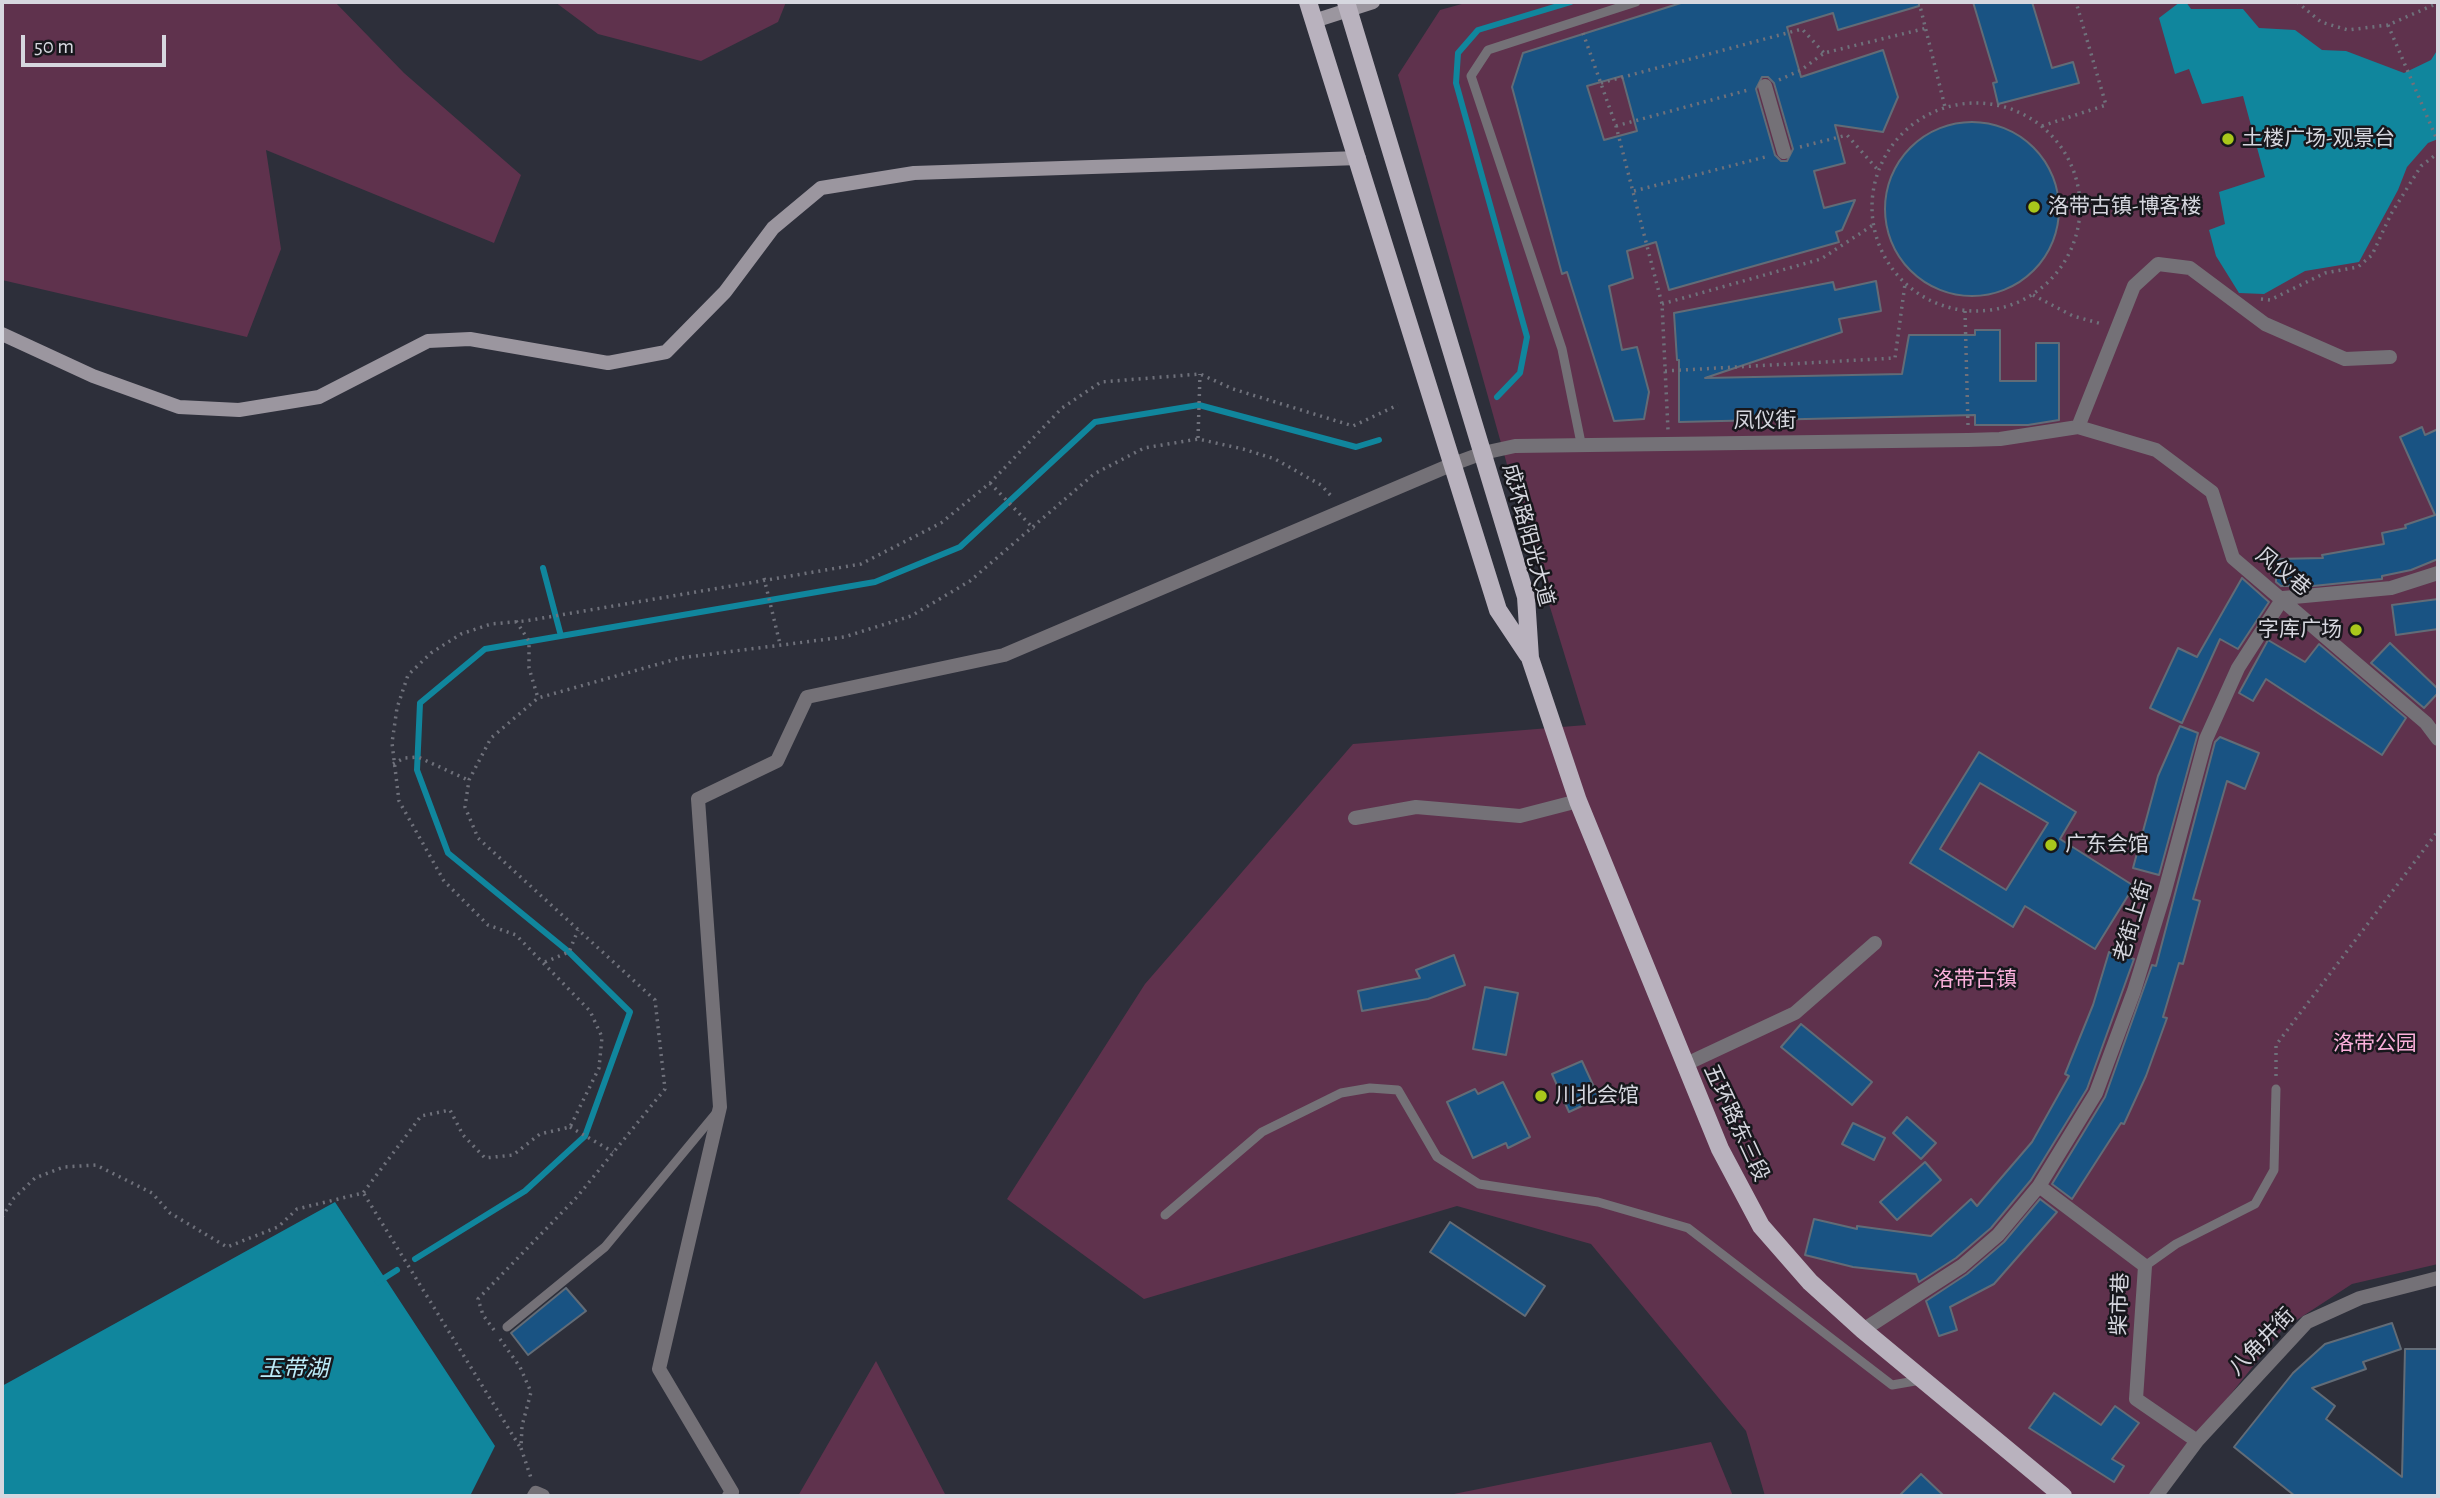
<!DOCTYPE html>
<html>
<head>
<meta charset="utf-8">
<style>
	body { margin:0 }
	#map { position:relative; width:2440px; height:1498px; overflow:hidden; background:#2d2f3a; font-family:"Alegreya Sans",sans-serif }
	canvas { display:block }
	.frame { position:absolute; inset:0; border:4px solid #d6d7df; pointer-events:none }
	.scale { position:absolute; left:21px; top:35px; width:145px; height:32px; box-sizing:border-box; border:4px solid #d6d7df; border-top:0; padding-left:9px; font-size:21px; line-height:24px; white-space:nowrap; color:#d6d7df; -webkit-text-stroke:5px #17171c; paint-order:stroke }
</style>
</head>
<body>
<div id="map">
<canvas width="2440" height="1498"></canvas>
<div class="frame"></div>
<div class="scale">50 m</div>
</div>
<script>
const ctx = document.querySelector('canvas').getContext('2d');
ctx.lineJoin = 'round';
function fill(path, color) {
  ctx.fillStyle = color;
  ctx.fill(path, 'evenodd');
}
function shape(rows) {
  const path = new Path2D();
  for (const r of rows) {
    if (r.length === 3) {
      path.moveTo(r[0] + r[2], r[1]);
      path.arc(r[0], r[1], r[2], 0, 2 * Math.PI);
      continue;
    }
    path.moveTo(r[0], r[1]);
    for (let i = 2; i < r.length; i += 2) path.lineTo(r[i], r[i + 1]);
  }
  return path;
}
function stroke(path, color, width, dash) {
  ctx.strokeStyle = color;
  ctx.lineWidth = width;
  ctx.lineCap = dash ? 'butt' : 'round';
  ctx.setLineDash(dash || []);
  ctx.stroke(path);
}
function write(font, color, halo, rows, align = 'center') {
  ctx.font = font + ' "Alegreya Sans","Noto Sans SC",sans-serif';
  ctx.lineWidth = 5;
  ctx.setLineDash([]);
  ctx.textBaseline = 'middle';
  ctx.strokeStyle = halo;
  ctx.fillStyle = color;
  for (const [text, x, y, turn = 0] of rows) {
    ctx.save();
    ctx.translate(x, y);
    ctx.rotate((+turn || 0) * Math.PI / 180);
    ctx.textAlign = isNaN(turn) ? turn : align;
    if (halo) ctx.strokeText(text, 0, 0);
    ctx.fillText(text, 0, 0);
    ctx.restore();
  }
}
const green = shape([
	[2,2,335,2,404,73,521,175,494,243,266,150,281,249,247,337,2,280],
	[555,2,786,2,778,22,701,61,598,34],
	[1469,2,2438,2,2438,1264,2352,1284,2283,1329,2149,1496,1765,1496,1746,1431,1591,1244,1457,1206,1144,1299,1007,1199,1145,984,1353,744,1586,725,1513,486,1398,75,1440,10],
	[876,1361,946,1496,798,1496],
	[1711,1442,1733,1496,1444,1496]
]);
const water = shape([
	[2180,2,2186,2,2191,9,2243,9,2259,28,2295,30,2322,50,2346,51,2404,73,2431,60,2438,49,2438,139,2428,143,2407,167,2398,190,2359,262,2305,271,2264,294,2239,293,2216,256,2209,230,2225,224,2219,192,2265,177,2243,96,2202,104,2189,69,2175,74,2159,18],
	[335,1202,495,1446,470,1496,2,1496,2,1386]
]);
const stream = shape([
	[1497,397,1520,373,1527,337,1456,83,1458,53,1478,30,1571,2],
	[543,568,561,636],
	[415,1259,525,1191,585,1136,630,1012,569,952,448,853,417,770,420,703,485,649,875,582,960,547,1095,422,1199,405,1356,447,1379,440],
	[378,1282,397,1270]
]);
const building = shape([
	[1684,2,1919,2,1919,6,1838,30,1833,13,1787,27,1801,77,1883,50,1898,97,1883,132,1835,125,1845,163,1814,171,1824,208,1855,200,1842,230,1836,232,1839,242,1669,290,1656,242,1627,251,1633,278,1609,286,1622,350,1637,347,1649,392,1644,419,1614,421,1567,272,1562,274,1512,87,1523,53,1684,2],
	[1622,76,1637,131,1604,140,1587,86,1622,76],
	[1762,77,1768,77,1774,83,1793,149,1787,161,1781,161,1775,155,1756,89,1762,77],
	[1973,2,2032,2,2052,68,2073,62,2079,83,1998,104,1993,83,1997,82,1973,2],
	[1972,209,87],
	[1876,281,1881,311,1839,319,1842,332,1705,378,1902,374,1909,335,1975,335,1975,330,2000,330,2000,381,2036,381,2036,343,2059,343,2059,420,2028,425,1975,425,1975,415,1679,422,1679,360,1677,360,1674,313,1833,282,1835,290,1876,281],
	[2422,427,2425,435,2438,429,2438,559,2411,570,2382,576,2382,579,2313,586,2281,586,2276,582,2276,559,2323,558,2322,555,2384,544,2382,533,2406,528,2405,525,2435,515,2400,437,2422,427],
	[2242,578,2269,602,2238,649,2220,639,2182,723,2150,708,2178,648,2197,657,2242,578],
	[2438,599,2438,629,2396,635,2392,605,2438,599],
	[2268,640,2305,662,2319,644,2406,718,2382,755,2266,679,2253,701,2239,693,2268,640],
	[2390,643,2438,689,2438,693,2424,708,2371,663,2390,643],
	[2180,726,2198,733,2159,875,2133,868,2158,776,2180,726],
	[2220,737,2259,753,2245,789,2227,781,2193,899,2200,901,2183,964,2179,963,2163,1017,2167,1018,2146,1076,2124,1124,2121,1123,2072,1199,2052,1184,2105,1097,2152,965,2156,966,2215,742,2220,737],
	[1979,752,2076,812,2060,839,2134,886,2095,949,2025,906,2013,927,1910,863,1979,752],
	[1980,783,2048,823,2006,890,1940,849,1980,783],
	[2109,952,2134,959,2087,1089,2031,1180,1991,1228,1956,1258,1919,1282,1916,1274,1853,1267,1805,1255,1814,1219,1857,1229,1857,1226,1931,1236,1971,1199,1977,1206,2032,1142,2069,1076,2065,1074,2093,1005,2109,952],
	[1454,955,1465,985,1428,999,1362,1011,1358,991,1420,978,1416,970,1454,955],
	[1485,987,1518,993,1506,1055,1473,1049,1485,987],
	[1801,1024,1872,1082,1852,1105,1781,1047,1801,1024],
	[1582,1061,1599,1098,1569,1112,1552,1074,1582,1061],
	[1503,1082,1530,1137,1508,1148,1506,1143,1473,1158,1447,1102,1475,1089,1478,1094,1503,1082],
	[1907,1117,1936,1143,1921,1159,1893,1133,1907,1117],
	[1853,1123,1885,1138,1874,1160,1842,1144,1853,1123],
	[1925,1162,1941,1180,1897,1220,1880,1202,1925,1162],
	[2040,1199,2057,1212,1994,1284,1950,1307,1957,1330,1939,1336,1926,1301,1967,1274,2004,1242,2040,1199],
	[1450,1222,1545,1286,1525,1316,1430,1252,1450,1222],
	[566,1288,586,1311,528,1355,511,1333,566,1288],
	[2392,1323,2401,1349,2363,1362,2366,1369,2312,1388,2335,1406,2326,1419,2402,1477,2405,1349,2438,1349,2437,1496,2295,1496,2234,1447,2293,1373,2325,1344,2392,1323],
	[2054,1393,2101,1425,2115,1406,2139,1423,2112,1459,2124,1466,2114,1482,2029,1428,2054,1393],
	[1921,1474,1944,1496,1899,1496,1921,1474]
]);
const path = shape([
	[1919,2,1945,107],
	[2297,2,2321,22,2348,30,2388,25,2438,3],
	[2388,25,2438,142],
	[1583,33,1616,126,1662,304,1668,430],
	[1779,80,1801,70,1824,53,1927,28],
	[1601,83,1802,29,1824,53],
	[1976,207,104],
	[1616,126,1748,90],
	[2042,126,2106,105,2076,2],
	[1800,147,1847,135,1878,170],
	[1634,191,1769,156],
	[2033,295,2073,316,2102,324],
	[2261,299,2270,300,2325,273,2358,267,2372,255,2391,214,2421,166,2438,153],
	[1662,304,1821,259,1873,225],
	[1965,311,1968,425],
	[1665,371,1895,358,1905,284],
	[1198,438,1200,374],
	[990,483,1034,529],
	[764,578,780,644],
	[516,621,529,641,529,668,538,698],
	[393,764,404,758,418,757,468,780],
	[545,962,569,952,578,930],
	[2276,1076,2276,1045,2438,831],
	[570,1127,613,1152],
	[364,1194,520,1447],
	[2,1217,14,1198,35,1178,64,1167,96,1165,152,1193,170,1213,227,1247,278,1227,297,1209,363,1193,421,1116,450,1110,463,1135,485,1158,513,1155,540,1134,570,1127,599,1068,602,1037,590,1011,516,935,488,925,444,881,399,801,392,743,397,708,408,675,431,653,461,634,491,624,525,621,861,564,941,523,990,483,1062,408,1101,382,1200,374,1233,389,1353,426,1398,405],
	[494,1330,483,1315,478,1299,577,1197,665,1089,655,1000,478,838,465,807,469,780,491,738,538,698,680,658,844,637,911,616,970,581,1094,474,1144,448,1198,439,1243,449,1275,459,1321,485,1333,498],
	[500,1339,520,1367,531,1392,522,1426,521,1448,531,1478]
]);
const lane = shape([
	[1581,443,1562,349,1471,76,1488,50,1636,2],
	[1165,1215,1262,1132,1341,1093,1370,1088,1398,1090,1437,1157,1479,1184,1598,1202,1688,1228,1892,1385,1921,1380],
	[2145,1266,2176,1244,2255,1204,2274,1170,2276,1089],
	[507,1327,605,1247,717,1112]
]);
const street = shape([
	[1765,86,1784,152],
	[2078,427,2134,286,2158,264,2190,268,2265,324,2345,359,2390,357],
	[1355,818,1416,807,1520,816,1578,801],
	[1684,1065,1795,1013,1875,943],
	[2039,1186,2145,1266,2136,1399,2197,1441],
	[1863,1330,1962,1266,1998,1235,2039,1186,2096,1093,2134,991,2164,894,2206,739,2238,668,2283,598,2391,588,2438,573],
	[534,1496,536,1493,543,1496],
	[729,1496,732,1492,659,1369,720,1107,698,799,777,761,807,697,1004,655,1453,464,1483,453,1515,446,1968,440,2000,439,2078,427,2156,450,2212,492,2233,558,2426,723,2438,739],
	[2156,1496,2197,1441,2307,1322,2360,1298,2438,1278]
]);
const secondary = shape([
	[1314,21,1373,2],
	[2,334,93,376,179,407,239,410,319,397,428,341,470,339,608,363,666,352,725,292,773,228,821,188,914,173,1359,158]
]);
const primary = shape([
	[1308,2,1498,610,1528,655],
	[1346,2,1526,597,1530,658,1578,801,1720,1149,1761,1226,1810,1282,1863,1330,2063,1496]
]);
const markers = [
	[2228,139,7,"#a9c71b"],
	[2034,207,7,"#a9c71b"],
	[2356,630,7,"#a9c71b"],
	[2051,845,7,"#a9c71b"],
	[1541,1096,7,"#a9c71b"]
];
const poiNames = [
	["土楼广场-观景台",2242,139],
	["洛带古镇-博客楼",2048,207],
	["字库广场",2342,630,"right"],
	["广东会馆",2065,845],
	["川北会馆",1555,1096]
];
const streetNames = [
	["凤仪街",1765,421],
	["成环路阳光大道",1528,535,75],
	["风仪巷",2283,572,39],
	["老街上街",2133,921,-73],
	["五环路东三段",1736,1123,65],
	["柴市巷",2120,1304,-88],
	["八角井街",2262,1342,-46]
];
const parkNames = [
	["洛带古镇",1975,980],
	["洛带公园",2375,1044]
];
const waterNames = [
	["玉带湖",294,1369]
];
fill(green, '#5f324d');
fill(water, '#10869d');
stroke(stream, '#10869d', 6);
fill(building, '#195383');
stroke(building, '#626c77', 2);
stroke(path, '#6f717b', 3.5, [2, 5]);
stroke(lane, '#747177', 9);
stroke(street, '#747177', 14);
stroke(secondary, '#9b969f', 14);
stroke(primary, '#b9b2be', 18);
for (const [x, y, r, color] of markers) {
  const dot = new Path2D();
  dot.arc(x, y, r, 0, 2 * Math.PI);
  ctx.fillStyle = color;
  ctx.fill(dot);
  stroke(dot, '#17171c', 2.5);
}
write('21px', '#d6d7df', '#17171c', poiNames, 'left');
write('21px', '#d6d7df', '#17171c', streetNames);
write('21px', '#fbb0db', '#17171c', parkNames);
write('italic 23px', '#bdecf9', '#17171c', waterNames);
</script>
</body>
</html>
